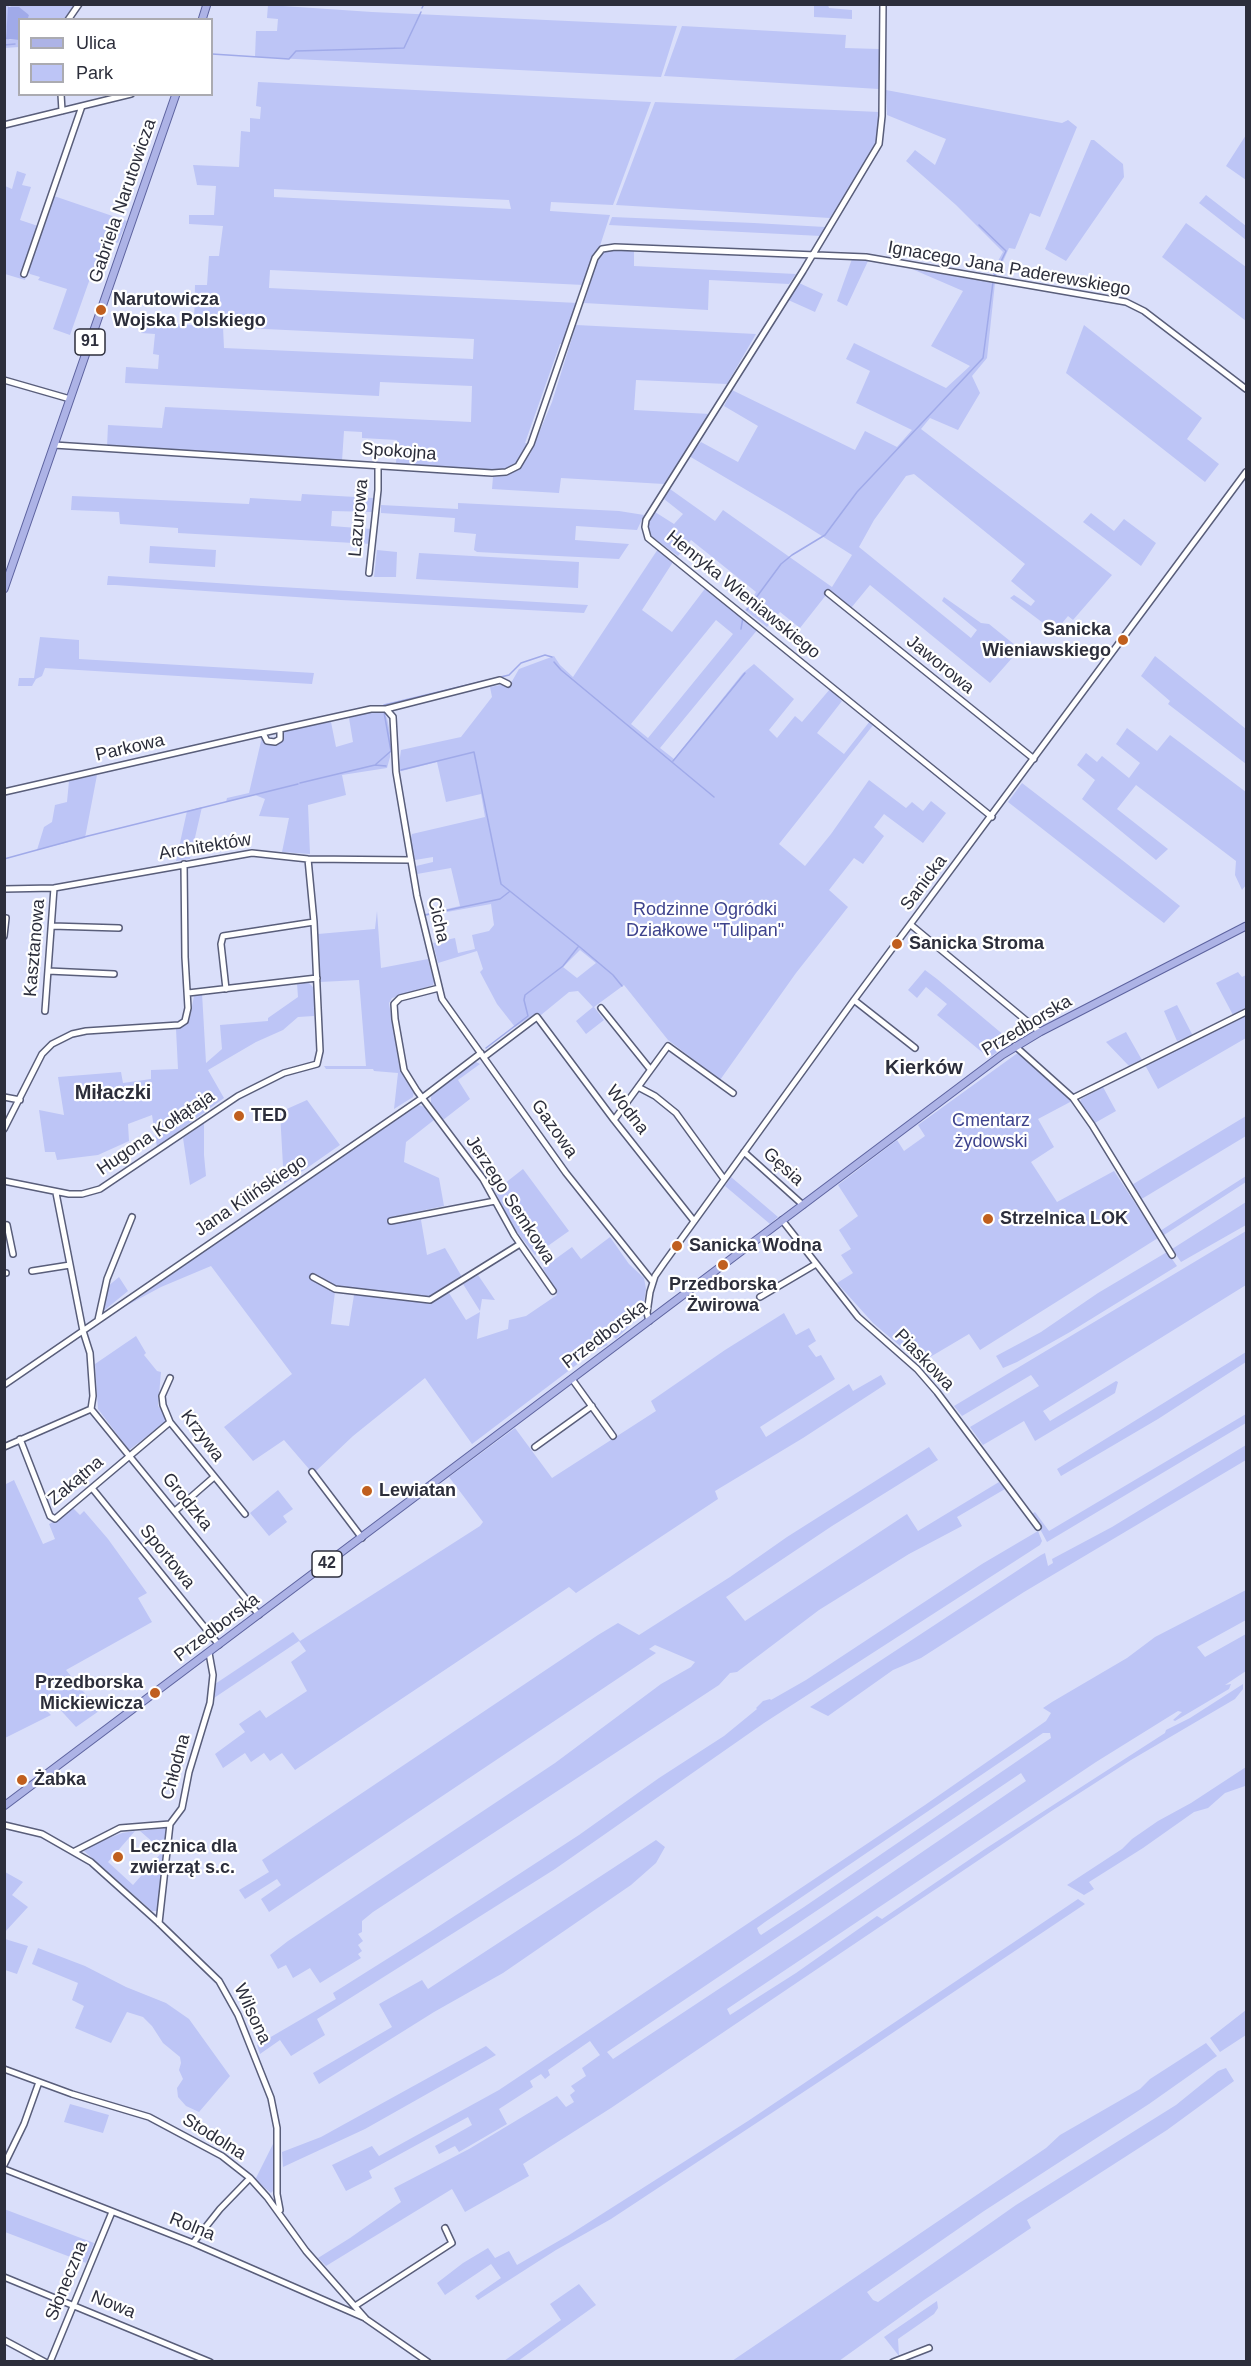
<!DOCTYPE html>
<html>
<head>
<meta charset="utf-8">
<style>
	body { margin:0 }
	#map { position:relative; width:1251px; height:2366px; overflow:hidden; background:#dadffa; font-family:Arial,sans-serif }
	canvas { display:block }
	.frame { position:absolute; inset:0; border:6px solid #2c2e3b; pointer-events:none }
	.legend { position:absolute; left:18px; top:18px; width:195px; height:78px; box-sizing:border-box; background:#fff; border:2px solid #ababb1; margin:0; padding:8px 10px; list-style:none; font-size:18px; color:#2c2e3b }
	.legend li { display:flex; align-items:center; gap:12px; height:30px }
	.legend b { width:30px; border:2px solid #ababb1 }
</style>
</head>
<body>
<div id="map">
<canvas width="1251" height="2366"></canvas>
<div class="frame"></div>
<ul class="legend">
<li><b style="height:8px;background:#adb3e6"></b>Ulica</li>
<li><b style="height:16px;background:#bdc5f6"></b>Park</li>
</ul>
</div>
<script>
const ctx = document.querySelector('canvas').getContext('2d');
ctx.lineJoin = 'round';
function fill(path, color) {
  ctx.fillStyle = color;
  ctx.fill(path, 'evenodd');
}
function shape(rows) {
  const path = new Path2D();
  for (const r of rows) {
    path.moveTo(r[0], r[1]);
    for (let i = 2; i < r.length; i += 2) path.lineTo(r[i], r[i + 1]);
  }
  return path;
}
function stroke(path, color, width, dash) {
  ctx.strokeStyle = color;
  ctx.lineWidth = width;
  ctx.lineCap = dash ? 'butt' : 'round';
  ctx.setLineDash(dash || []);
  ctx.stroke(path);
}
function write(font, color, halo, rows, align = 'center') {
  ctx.font = font + ' Arial,sans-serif';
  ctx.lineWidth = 4.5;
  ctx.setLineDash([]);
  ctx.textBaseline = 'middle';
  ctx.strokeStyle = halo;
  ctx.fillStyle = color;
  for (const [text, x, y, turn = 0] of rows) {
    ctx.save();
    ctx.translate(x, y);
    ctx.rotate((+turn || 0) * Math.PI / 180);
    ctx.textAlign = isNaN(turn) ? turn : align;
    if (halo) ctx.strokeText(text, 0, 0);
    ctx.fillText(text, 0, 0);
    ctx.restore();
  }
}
const green = shape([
	[5,5,74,5,64,20,28,19,29,15,9,6,6,37,10,40,19,40,19,47,5,48],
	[268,5,372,12,677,26,661,77,255,57,256,31,277,31,278,19,267,18],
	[814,5,828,5,829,8,852,10,852,19,814,17],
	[682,26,846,35,845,48,879,49,879,89,664,76],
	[258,82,651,102,613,205,551,202,550,211,610,215,598,252,584,285,270,270,269,288,578,303,563,344,560,344,525,443,529,444,515,466,497,472,396,464,397,440,362,438,362,432,344,431,342,461,107,447,108,425,162,428,165,407,471,422,472,386,380,382,379,396,125,383,126,367,158,369,159,355,153,354,155,334,141,333,142,322,194,325,195,285,207,285,209,256,219,256,223,226,189,224,189,215,214,215,216,186,197,185,193,165,239,167,241,131,250,132,250,118,260,119,261,107,256,106],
	[274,189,509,200,511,209,274,197],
	[223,327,474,339,473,359,224,348],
	[886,90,1062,123,1068,120,1077,127,1040,217,1030,213,1015,249,1009,248,996,277,993,276,993,270,1003,252,956,205,906,161,915,150,935,165,946,139,887,115],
	[655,102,879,112,879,131,878,138,865,162,830,218,616,205],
	[1246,135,1246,180,1226,166],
	[1091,140,1094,140,1123,164,1124,177,1066,261,1045,249],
	[17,171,26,174,22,185,31,187,20,220,38,226,21,275,26,276,25,280,5,274,5,186,12,189],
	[1206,195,1246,226,1246,240,1199,203],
	[54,196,127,221,118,243,104,239,70,335,53,329,67,289,38,280,40,277,30,274,28,270],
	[612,217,754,223,825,227,821,236,702,230,609,225],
	[1186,223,1246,267,1246,321,1162,257],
	[613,248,634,250,634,266,796,274,789,284,709,280,708,310,584,303,598,259,602,253],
	[852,259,868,261,847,306,837,301],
	[912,269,995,283,987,358,972,376,980,393,958,430,930,418,921,429,1112,575,1073,620,1068,616,1055,632,1010,598,1014,595,1031,606,1035,601,1011,581,1025,564,914,474,906,476,874,520,859,547,971,638,977,630,942,601,944,597,981,623,989,624,1020,649,990,683,870,585,851,608,830,590,800,628,780,612,767,627,745,610,756,592,691,540,678,556,651,536,647,530,649,519,655,512,674,524,683,514,664,499,670,489,715,521,723,510,832,587,852,555,787,514,689,456,701,442,738,462,758,426,724,406,732,390,855,450,865,431,897,447,912,430,856,403,870,371,846,359,854,343,946,388,970,366,931,346,963,291],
	[797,282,823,294,815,312,786,299],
	[576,325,756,334,727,384,636,380,634,410,710,414,664,484,561,478,559,493,492,489,493,477,507,476,521,466,530,454,552,402],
	[1084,325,1202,418,1187,439,1219,464,1205,482,1066,373],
	[302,494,374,498,373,512,332,511,331,526,371,529,371,544,178,533,178,528,120,524,119,512,71,510,72,496,249,504,250,498,301,501],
	[458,503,619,511,644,515,637,530,576,526,575,540,629,544,619,559,477,552,474,550,476,534,454,532,455,518,381,513,381,505,458,509],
	[1091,513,1114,531,1124,519,1156,543,1141,566,1083,522],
	[150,546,216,550,215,567,149,563],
	[658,549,673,562,642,610,672,632,707,586,758,629,660,748,674,759,743,673,754,664,794,699,769,730,777,738,795,716,802,722,830,689,842,701,817,733,844,754,870,721,874,724,779,844,805,866,831,834,869,780,906,808,912,802,923,811,931,801,946,813,923,843,884,814,874,827,884,836,863,864,854,858,829,890,848,907,796,973,720,1080,668,1040,624,985,594,1007,604,1020,586,1034,576,1021,593,1007,578,991,569,992,541,1015,537,1014,532,1016,515,1027,497,1004,480,972,483,969,477,951,438,963,433,943,455,938,458,953,475,949,472,935,489,931,494,925,491,904,425,916,425,914,460,906,451,868,417,874,416,866,433,862,433,857,415,860,410,840,412,834,485,817,481,794,446,802,437,762,398,772,401,750,461,737,492,697,490,687,511,683,519,669,554,656,560,665,573,677],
	[716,620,733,634,648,738,631,724],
	[580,950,596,963,577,978,563,967],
	[377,550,397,552,396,577,374,577],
	[419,553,579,562,578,588,416,579],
	[108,576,263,586,588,605,584,613,341,600,115,585,107,585],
	[40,637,79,640,79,659,314,673,312,684,45,668,42,676,36,679,32,686,18,686,19,678,34,678],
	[1155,656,1246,729,1246,764,1168,704,1170,701,1141,676],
	[374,711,383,712,387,718,391,738,390,757,387,768,342,775,346,795,308,805,310,854,282,852,289,818,259,816,265,799,255,795,226,802,227,798,249,793,262,737,268,743,281,739,283,731,331,722,336,747,353,742,349,718],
	[1127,728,1157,751,1170,735,1246,792,1246,885,1242,890,1235,875,1236,861,1136,785,1117,809,1168,849,1156,860,1082,799,1095,780,1077,765,1086,753,1097,762,1102,756,1129,778,1140,763,1116,744],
	[97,775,85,838,37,850,44,827,52,822,55,805,67,802,69,781],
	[1022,783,1122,860,1180,906,1164,923,1131,898,1008,802],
	[202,807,190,859,176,861,187,811],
	[377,911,381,968,428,959,434,982,433,985,392,998,389,1003,399,1064,414,1091,413,1097,394,1109,398,1073,374,1071,373,1069,326,1069,324,1066,366,1066,359,980,320,982,318,934,375,929],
	[925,970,937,979,1012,1042,989,1058,937,1015,947,1004,926,987,917,998,908,990],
	[1238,972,1242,977,1246,975,1246,1009,1233,1015,1216,983],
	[308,982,314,988,314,1016,298,1017,283,1030,256,1042,208,1070,224,1098,157,1147,152,1115,128,1124,129,1141,98,1155,57,1160,55,1152,45,1152,39,1110,64,1115,58,1077,121,1072,123,1083,151,1079,151,1070,178,1069,176,1029,189,1021,194,996,202,993,206,1063,222,1049,220,1025,268,1021,268,1018,298,997,297,983],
	[1177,1005,1193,1036,1177,1041,1164,1011],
	[1246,1013,1246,1038,1158,1089,1145,1065],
	[1126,1032,1142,1060,1129,1066,1106,1042],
	[1019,1052,1072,1101,1038,1119,1054,1147,1031,1162,1057,1202,1114,1171,1158,1238,980,1350,969,1334,920,1363,873,1323,837,1283,853,1273,841,1255,851,1249,839,1230,858,1216,838,1185,897,1140,904,1151,925,1136,918,1125],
	[474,1061,480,1064,458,1080,470,1099,443,1120,431,1104,431,1095],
	[1103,1087,1116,1111,1093,1124,1080,1102,1081,1099],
	[307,1100,340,1145,284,1184,280,1112],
	[418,1105,425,1107,434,1120,406,1142,404,1162,439,1178,444,1206,392,1217,392,1222,421,1220,427,1255,445,1248,462,1277,439,1294,441,1297,449,1293,466,1320,480,1312,477,1339,508,1329,509,1320,526,1316,557,1295,543,1268,572,1247,581,1259,610,1237,629,1264,644,1278,646,1289,643,1309,638,1318,616,1339,610,1333,603,1339,608,1345,596,1350,472,1444,425,1378,353,1436,316,1471,309,1469,284,1440,253,1461,224,1427,292,1374,211,1266,161,1287,122,1308],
	[335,1292,354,1295,349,1326,331,1324],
	[1246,1116,1246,1136,1140,1200,1130,1186],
	[204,1123,204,1155,206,1176,190,1185,183,1138],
	[523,1169,569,1231,535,1255,510,1223,495,1191],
	[1246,1176,1246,1182,1164,1235,1160,1231],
	[731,1177,764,1205,778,1217,770,1224,725,1186],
	[1246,1202,1246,1225,1181,1262,1172,1249],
	[1246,1231,1246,1285,1043,1411,1050,1421,1116,1381,1118,1382,1115,1393,1077,1416,1035,1441,1024,1421,983,1445,970,1427,1039,1386,1031,1375,962,1416,954,1406],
	[1167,1252,1177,1266,1070,1332,1017,1362,1003,1368,996,1356,1041,1332,1098,1293],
	[478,1275,495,1300,482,1299,480,1311,463,1284],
	[119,1277,128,1291,101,1313,107,1287],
	[784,1313,796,1335,809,1328,816,1341,808,1346,816,1357,821,1355,835,1379,760,1427,766,1437,849,1384,853,1391,881,1375,886,1384,803,1438,715,1491,718,1499,576,1593,569,1587,295,1770,282,1753,270,1761,264,1753,251,1762,245,1753,223,1768,215,1754,245,1732,239,1724,260,1710,266,1718,307,1691,291,1662,306,1651,299,1641,214,1698,215,1684,293,1632,300,1641,480,1526,483,1522,449,1477,515,1428,552,1478,656,1411,651,1401,725,1350],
	[136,1336,146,1353,144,1355,157,1371,161,1372,158,1406,162,1410,166,1422,129,1450,98,1409,95,1364],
	[1246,1352,1246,1362,1158,1419,1061,1476,1057,1469],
	[1246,1414,1246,1423,1047,1542,1032,1514,1035,1512,1049,1531],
	[1246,1445,1246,1460,1024,1592,921,1658,893,1670,828,1716,810,1707,1041,1555,1045,1553,1048,1566,1053,1563,1052,1559,1112,1527],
	[929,1447,938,1460,832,1526,726,1597,745,1621,907,1514,918,1531,999,1482,1005,1489,957,1517,962,1526,909,1554,819,1610,737,1672,730,1673,719,1685,373,1912,362,1921,362,1932,358,1934,363,1941,358,1945,362,1951,358,1954,361,1958,320,1983,310,1968,293,1978,286,1965,278,1969,270,1955,288,1941,555,1763,661,1684,691,1667,695,1662,655,1645,649,1649,656,1653,269,1912,261,1899,281,1885,277,1879,245,1899,239,1890,269,1872,262,1860,598,1635,618,1623,639,1635,730,1577,787,1537],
	[14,1480,43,1544,55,1539,49,1524,60,1519,73,1508,80,1515,84,1511,108,1539,147,1593,138,1598,152,1622,66,1670,99,1711,76,1727,55,1704,45,1709,51,1715,5,1738,4,1485],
	[278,1490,293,1509,283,1516,287,1522,269,1536,250,1513],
	[1038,1531,1042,1541,1040,1545,764,1723,555,1869,317,2019,325,2035,291,2056,280,2040,260,2054,257,2045,336,1999,333,1993,430,1932,579,1835,659,1778,724,1736,757,1709,756,1708,763,1701,770,1699,771,1700,806,1680,982,1564],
	[1246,1590,1246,1620,1197,1647,1205,1657,1246,1634,1246,1671,1225,1685,1231,1684,1229,1689,1175,1721,1173,1720,1182,1712,1178,1711,1096,1762,727,2009,730,2015,796,1973,877,1916,882,1919,985,1849,1165,1733,1166,1730,1190,1718,1243,1684,1243,1689,1235,1699,1131,1760,1050,1812,611,2108,523,2164,529,2176,465,2212,452,2189,326,2266,318,2258,350,2238,401,2202,394,2188,469,2149,557,2096,566,2107,574,2102,570,2095,575,2091,571,2086,586,2076,582,2068,600,2055,590,2041,548,2070,550,2075,545,2079,541,2074,530,2081,533,2087,499,2109,507,2124,459,2152,455,2146,439,2154,435,2146,472,2125,468,2117,369,2171,372,2178,346,2191,332,2165,372,2146,379,2156,499,2090,925,1805,1046,1721,1051,1713,1043,1708,1052,1702,1127,1658,1155,1637],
	[1043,1733,1050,1733,1051,1738,804,1907,761,1935,759,1933,757,1928,765,1922],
	[1021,1773,1026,1781,811,1928,613,2059,607,2052],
	[1246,1767,1246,1784,1245,1786,1225,1793,1208,1808,1194,1812,1143,1848,1089,1882,1094,1889,1084,1895,1067,1885,1122,1849,1132,1839,1158,1821,1191,1803],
	[165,1828,167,1833,159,1908,157,1911,152,1911,84,1851,99,1842,122,1833,135,1831,108,1862,133,1885,163,1851,140,1831],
	[656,1840,665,1847,656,1863,631,1885,503,1973,434,2012,319,2084,313,2073,392,2027,379,2004,422,1980,428,1989],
	[5,1872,23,1882,12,1895,28,1907,5,1932],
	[1078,1899,1085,1904,858,2056,611,2219,556,2250,478,2300,475,2296,501,2278,491,2264,445,2295,437,2283,463,2263,488,2248,495,2258,509,2251,517,2265,569,2235,748,2121],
	[5,1939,28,1946,17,1974,5,1970],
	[38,1948,85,1966,126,1987,166,2003,189,2019,230,2076,199,2112,186,2106,178,2097,177,2088,183,2079,179,2070,181,2063,180,2057,163,2043,152,2026,143,2017,127,2012,111,2043,75,2028,84,2006,72,2000,78,1983,32,1964],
	[1246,2010,1246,2035,1220,2052,1210,2038],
	[1206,2043,1217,2056,1149,2104,984,2211,867,2292,873,2300,878,2302,1016,2205,1176,2105,1218,2071,1226,2068,1234,2081,1167,2130,1027,2220,1031,2228,924,2300,839,2361,732,2361,1046,2148,1060,2135,1140,2089,1150,2079],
	[486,2046,496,2055,365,2129,283,2167,282,2152,321,2137],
	[70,2104,109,2115,103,2133,64,2122],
	[273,2144,275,2189,271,2193,255,2180],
	[4,2209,94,2243,86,2263,5,2232],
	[579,2284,596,2305,518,2361,504,2361,561,2320,550,2304],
	[937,2301,938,2308,934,2314,898,2339,899,2356,884,2337]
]);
const water = shape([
	[8,7,19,7,29,15,28,19,20,20,19,40,6,39]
]);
const stream = shape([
	[422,8,424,4],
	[4,45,15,44],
	[212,54,289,59,296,51,404,48,421,12],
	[979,225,1006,251,994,276],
	[747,610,781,564,792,555,825,535,857,492,983,358,993,282],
	[741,629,743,617],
	[554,662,561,670,714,797],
	[384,705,509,675,521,663,545,655,552,657],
	[673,761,745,673],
	[375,765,386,766],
	[401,770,474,752,501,884,581,948,613,975,622,986],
	[300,783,375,765,391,751,384,712],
	[4,859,88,836,298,784],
	[425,915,500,899,509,892],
	[486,1048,528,1016,524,1000,525,995,563,966,578,947]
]);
const minor = shape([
	[883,4,882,116,879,144,803,271,646,520,645,527,648,538,992,817],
	[68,20,79,4],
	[61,94,62,111],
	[4,125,131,94],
	[24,274,82,106],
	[4,380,70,399],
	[54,445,492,473,506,472,518,466,531,444,595,258,602,249,615,247,866,257,1126,302,1144,311,1246,389],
	[369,573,378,490,378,466],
	[828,593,1034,759],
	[386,709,500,680,508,684],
	[263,733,267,741,275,742,280,739,280,729],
	[4,792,280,729,371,709,386,709,393,717,396,772,417,896,442,999,566,1173,653,1282],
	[4,889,54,888,252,853,308,859,411,860],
	[911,925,1040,1032],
	[52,926,119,928],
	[4,936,6,918],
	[48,971,114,974],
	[439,988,400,998,394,1004,395,1019,404,1070,417,1091,483,1179,514,1235,553,1291],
	[226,989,221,944,223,936,314,922],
	[188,993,317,978],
	[854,1000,915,1048],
	[601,1008,650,1069],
	[45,1011,54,888],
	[1015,1046,1073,1098,1092,1125,1172,1255],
	[484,1057,537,1017,614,1120,694,1221],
	[638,1087,655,1096,676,1113,724,1179],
	[4,1097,20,1100],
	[1073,1098,1246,1012],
	[614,1120,668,1046,733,1093],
	[4,1129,42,1054,52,1044,72,1034,86,1031,179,1025,185,1021,188,1008,185,957,184,864],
	[744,1152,803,1205],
	[4,1181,69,1194,82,1194,100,1189,238,1096,284,1073,317,1064,320,1051,314,922,308,859],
	[56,1193,83,1331,90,1353,93,1396,91,1409],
	[782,1220,858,1317,917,1369,937,1392,1038,1527],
	[391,1221,495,1201],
	[4,1229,7,1225,13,1254],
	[32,1271,70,1265],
	[4,1273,6,1273],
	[313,1277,335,1289,430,1300,520,1244],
	[760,1297,816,1264],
	[98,1320,107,1279,132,1217],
	[649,1321,647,1313,650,1292,655,1276,664,1263,854,1000,1246,472],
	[170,1378,162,1396,163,1405,170,1422,245,1514],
	[572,1379,613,1436],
	[4,1385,422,1098,481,1053],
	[91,1409,259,1615],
	[20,1439,50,1516,55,1519,170,1422],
	[4,1447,91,1409],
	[535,1447,592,1406],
	[312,1472,362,1538],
	[92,1488,219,1645],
	[175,1511,214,1477],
	[4,1825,42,1834,91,1862,159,1923,219,1981,238,2015,271,2098,277,2128,277,2194,280,2210],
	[75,1851,120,1828,170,1824],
	[159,1923,170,1824,182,1808,189,1772,210,1703,213,1675,209,1653],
	[4,2069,72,2094,149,2117,222,2156,250,2178,267,2197,306,2251,366,2319,428,2362],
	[4,2165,24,2124,39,2082],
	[4,2169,193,2243,365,2318],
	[193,2243,220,2209,250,2178],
	[4,2277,210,2362],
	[355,2306,452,2243,445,2228],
	[4,2340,45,2362],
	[50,2362,112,2212],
	[893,2362,929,2348]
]);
const major = shape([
	[202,20,207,4],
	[4,589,176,94],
	[4,1806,1002,1055,1040,1032,1246,926]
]);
const markers = [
	[101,310,6,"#c05f1e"],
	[1123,640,6,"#c05f1e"],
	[897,944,6,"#c05f1e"],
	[239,1116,6,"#c05f1e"],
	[988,1219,6,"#c05f1e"],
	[677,1246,6,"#c05f1e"],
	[723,1265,6,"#c05f1e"],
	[367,1491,6,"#c05f1e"],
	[155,1693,6,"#c05f1e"],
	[22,1780,6,"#c05f1e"],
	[118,1857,6,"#c05f1e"]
];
const shields = [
	[90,342,30],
	[327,1564,30]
];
const shieldNames = [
	["91",90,342],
	["42",327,1564]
];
const streetNames = [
	["Gabriela Narutowicza",123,201,-71],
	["Ignacego Jana Paderewskiego",1009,269,10],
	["Spokojna",399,452,4],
	["Lazurowa",359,518,-85],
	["Henryka Wieniawskiego",743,595,39],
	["Jaworowa",940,665,39],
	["Parkowa",130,748,-13],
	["Architektów",205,847,-9],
	["Sanicka",924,883,-53],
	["Cicha",438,920,77],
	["Kasztanowa",35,948,-85],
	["Przedborska",1027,1026,-31],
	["Wodna",627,1110,52],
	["Gazowa",554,1129,55],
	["Hugona Kołłątaja",156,1133,-34],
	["Gęsia",783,1167,42],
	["Jana Kilińskiego",251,1196,-34],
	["Jerzego Semkowa",510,1200,57],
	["Przedborska",605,1335,-37],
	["Piaskowa",924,1360,46],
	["Krzywa",202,1436,53],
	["Zakątna",76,1481,-40],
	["Grodzka",187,1502,51],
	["Sportowa",167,1557,51],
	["Przedborska",217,1628,-37],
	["Chłodna",176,1767,-75],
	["Wilsona",252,2014,65],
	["Stodolna",214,2137,32],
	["Rolna",192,2227,22],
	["Słoneczna",67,2281,-68],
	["Nowa",113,2305,22]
];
const poiNames = [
	["Narutowicza",113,300],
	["Wojska Polskiego",113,321],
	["Sanicka",1111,630,"right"],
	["Wieniawskiego",1111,651,"right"],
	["Sanicka Stroma",909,944],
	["TED",251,1116],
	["Strzelnica LOK",1000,1219],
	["Sanicka Wodna",689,1246],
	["Przedborska",723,1285,"center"],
	["Żwirowa",723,1306,"center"],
	["Lewiatan",379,1491],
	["Przedborska",143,1683,"right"],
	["Mickiewicza",143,1704,"right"],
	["Żabka",34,1780],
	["Lecznica dla",130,1847],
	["zwierząt s.c.",130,1868]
];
const parkNames = [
	["Rodzinne Ogródki",705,910],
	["Działkowe \"Tulipan\"",705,931],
	["Cmentarz",991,1121],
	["żydowski",991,1142]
];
const neighbourhoodNames = [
	["Kierków",924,1068],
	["Miłaczki",113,1093]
];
fill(green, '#bdc5f6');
fill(water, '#a0aae9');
stroke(stream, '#a0aae9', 1.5);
stroke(minor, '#595e7a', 8);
stroke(major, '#5d639f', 9);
stroke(minor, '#fff', 5);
stroke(major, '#adb3e6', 7);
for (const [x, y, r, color] of markers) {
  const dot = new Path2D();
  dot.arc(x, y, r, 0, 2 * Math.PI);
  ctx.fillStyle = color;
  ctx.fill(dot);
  stroke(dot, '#fff', 2);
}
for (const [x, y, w] of shields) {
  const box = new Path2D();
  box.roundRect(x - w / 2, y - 13, w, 26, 4.5);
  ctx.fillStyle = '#fff';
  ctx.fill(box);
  stroke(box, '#2c2e3b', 1.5);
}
write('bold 16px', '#2c2e3b', null, shieldNames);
write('18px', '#2c2e3b', '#fff', streetNames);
write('bold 18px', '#2c2e3b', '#fff', poiNames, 'left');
write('18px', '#3e438d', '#fff', parkNames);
write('bold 20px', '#2c2e3b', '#fff', neighbourhoodNames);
</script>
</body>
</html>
